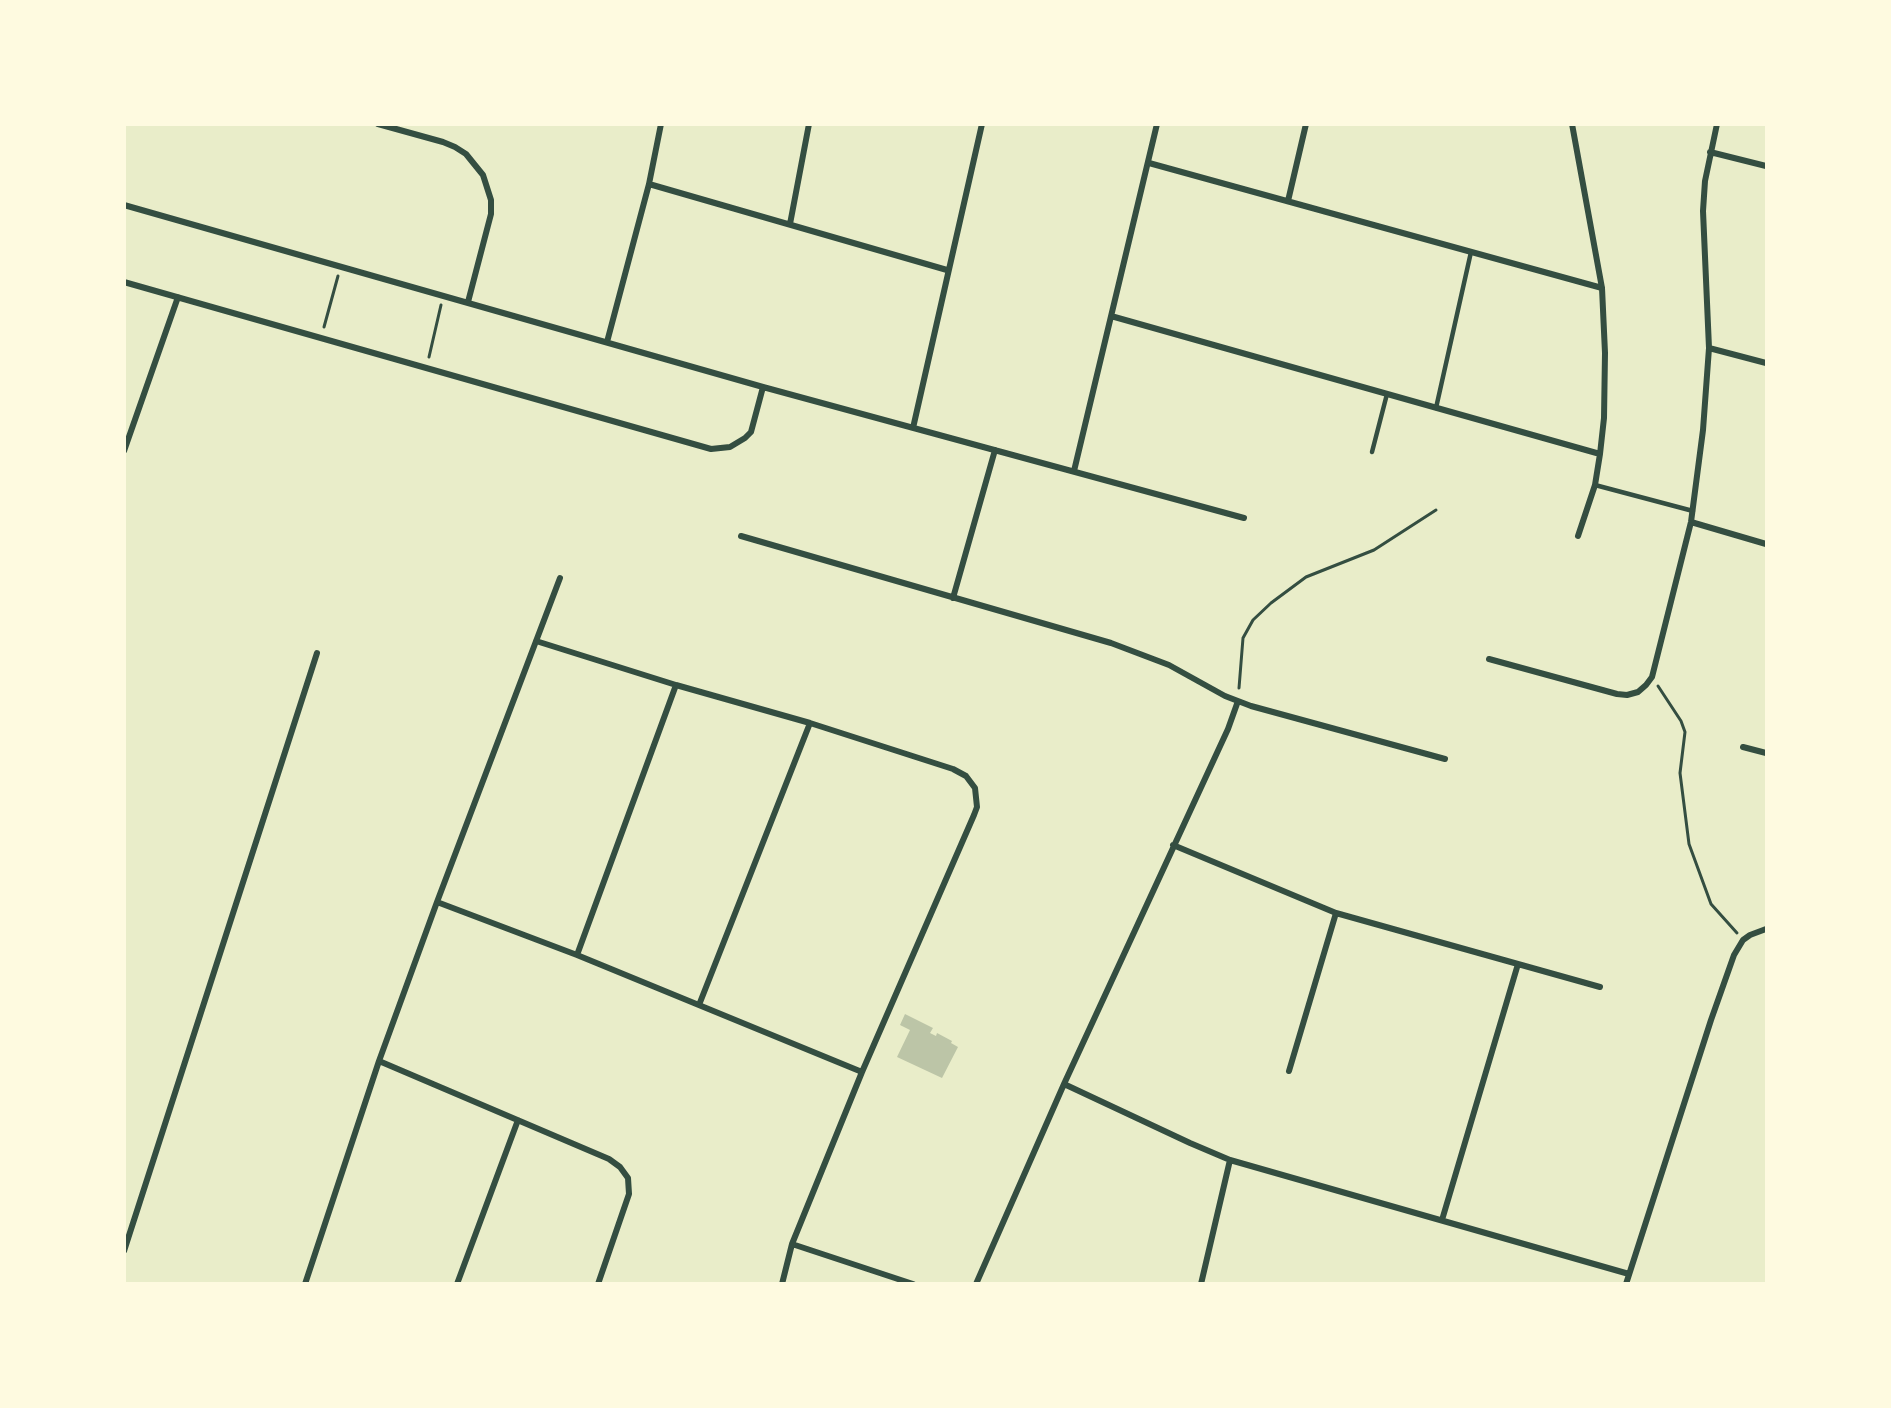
<!DOCTYPE html>
<html>
<head>
<meta charset="utf-8">
<style>
	body { margin:0 }
	#map { position:relative; width:1891px; height:1408px; overflow:hidden; background:#e9edc9; font-family:Karla,sans-serif }
	canvas { display:block }
	.frame { position:absolute; inset:0; border:126px solid #fefae0; pointer-events:none }
</style>
</head>
<body>
<div id="map">
<canvas width="1891" height="1408"></canvas>
<div class="frame"></div>
</div>
<script>
const ctx = document.querySelector('canvas').getContext('2d');
ctx.lineJoin = 'round';
function fill(path, color) {
  ctx.fillStyle = color;
  ctx.fill(path, 'evenodd');
}
function shape(rows) {
  const path = new Path2D();
  for (const r of rows) {
    path.moveTo(r[0], r[1]);
    for (let i = 2; i < r.length; i += 2) path.lineTo(r[i], r[i + 1]);
  }
  return path;
}
function stroke(path, color, width, dash) {
  ctx.strokeStyle = color;
  ctx.lineWidth = width;
  ctx.lineCap = dash ? 'butt' : 'round';
  ctx.setLineDash(dash || []);
  ctx.stroke(path);
}
const building = shape([
	[905,1014,933,1028,930,1033,936,1036,937,1033,952,1041,951,1043,958,1047,942,1078,897,1057,910,1030,900,1025]
]);
const path = shape([
	[324,327,338,276],
	[429,357,441,305],
	[1658,686,1681,721,1685,732,1680,773,1689,844,1711,904,1737,933],
	[1239,688,1243,638,1253,620,1271,603,1306,577,1374,550,1436,510]
]);
const service = shape([
	[1436,408,1471,252],
	[1372,452,1387,394],
	[1595,485,1693,511]
]);
const minor = shape([
	[378,124,443,142,455,147,466,154,483,175,491,200,491,214,468,302],
	[1572,124,1602,288,1605,353,1604,418,1600,454,1595,485,1578,536],
	[1710,152,1766,166],
	[1149,163,1602,288],
	[649,184,947,270],
	[1288,201,1306,124],
	[124,205,763,387,1244,518],
	[790,224,809,124],
	[124,282,711,449,730,447,745,438,751,432,763,387],
	[1111,316,1600,454],
	[607,342,649,184,661,124],
	[1709,348,1766,363],
	[913,428,982,124],
	[124,451,178,297],
	[1074,471,1157,124],
	[1691,522,1766,544],
	[741,536,1111,643,1169,665,1225,696,1251,706,1445,759],
	[953,598,995,450],
	[536,641,676,685,810,723,953,769,966,776,975,788,977,807,974,815,862,1072,792,1244,782,1284],
	[1489,659,1617,694,1627,695,1638,692,1646,685,1652,677,1691,522,1703,430,1709,348,1703,211,1705,181,1717,124],
	[1743,747,1766,753],
	[1173,845,1336,913,1600,987],
	[437,902,577,955,862,1072],
	[577,955,676,685],
	[699,1005,810,723],
	[379,1061,609,1159,620,1167,628,1178,629,1194,598,1284],
	[1289,1071,1336,913],
	[1064,1084,1190,1143,1230,1160,1629,1274],
	[1442,1220,1518,964],
	[792,1244,913,1284],
	[124,1251,317,653],
	[305,1284,379,1061,437,902,560,578],
	[457,1284,518,1120],
	[976,1284,1064,1084,1228,729,1238,701],
	[1201,1284,1230,1160],
	[1626,1284,1711,1020,1734,955,1743,940,1750,935,1766,929]
]);
fill(building, '#bcc5a7');
stroke(path, '#344e41', 3);
stroke(service, '#344e41', 4.5);
stroke(minor, '#344e41', 6);
</script>
</body>
</html>
